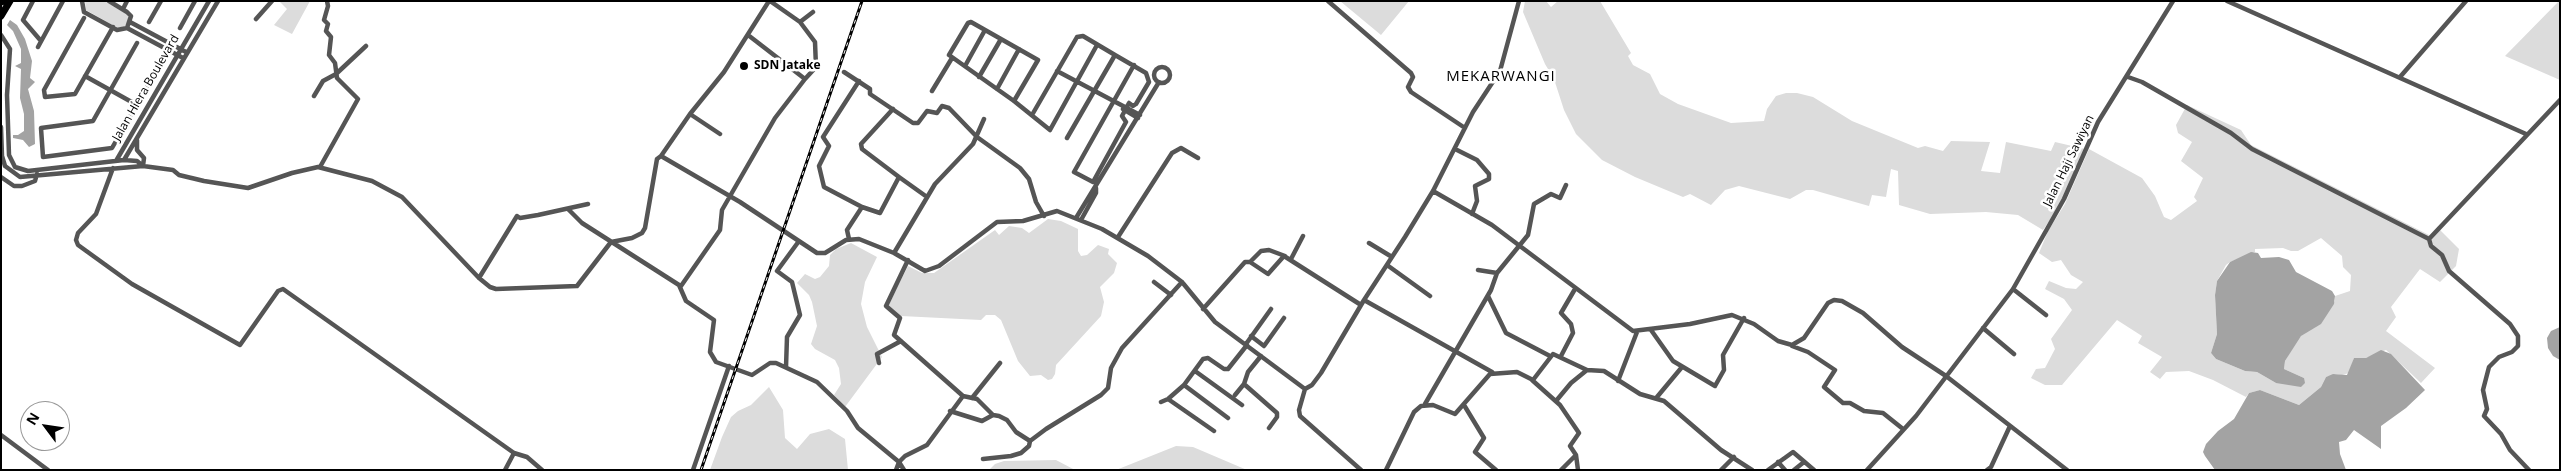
<!DOCTYPE html>
<html>
<head>
<meta charset="utf-8">
<style>
	body { margin:0 }
	#map { position:relative; width:2561px; height:471px; overflow:hidden; background:#fff; font-family:"Open Sans",sans-serif }
	canvas { display:block }
	.frame { position:absolute; inset:0; border:2px solid #000; pointer-events:none }
	.north { position:absolute; left:20px; top:401px; width:50px; height:50px; box-sizing:border-box; background:#fff; border:1px solid #999; border-radius:50%; rotate:301deg; font-size:14px; font-weight:700; line-height:20px; text-align:center; color:#000 }
	.north::after { content:''; display:block; margin:auto; width:18px; height:22px; background:#000; clip-path:polygon(50% 0,100% 100%,50% 72%,0 100%) }
</style>
</head>
<body>
<div id="map">
<canvas width="2561" height="471"></canvas>
<div class="frame"></div>
<div class="north">N</div>
</div>
<script>
const ctx = document.querySelector('canvas').getContext('2d');
ctx.lineJoin = 'round';
function fill(path, color) {
  ctx.fillStyle = color;
  ctx.fill(path, 'evenodd');
}
function shape(rows) {
  const path = new Path2D();
  for (const r of rows) {
    if (r.length === 3) {
      path.moveTo(r[0] + r[2], r[1]);
      path.arc(r[0], r[1], r[2], 0, 2 * Math.PI);
      continue;
    }
    path.moveTo(r[0], r[1]);
    for (let i = 2; i < r.length; i += 2) path.lineTo(r[i], r[i + 1]);
  }
  return path;
}
function stroke(path, color, width, dash) {
  ctx.strokeStyle = color;
  ctx.lineWidth = width;
  ctx.lineCap = dash ? 'butt' : 'round';
  ctx.setLineDash(dash || []);
  ctx.stroke(path);
}
function write(font, color, halo, rows, align = 'center') {
  ctx.font = font + ' "Open Sans",sans-serif';
  ctx.lineWidth = 5;
  ctx.setLineDash([]);
  ctx.textBaseline = 'middle';
  ctx.strokeStyle = halo;
  ctx.fillStyle = color;
  for (const [text, x, y, turn = 0] of rows) {
    ctx.save();
    ctx.translate(x, y);
    ctx.rotate((+turn || 0) * Math.PI / 180);
    ctx.textAlign = isNaN(turn) ? turn : align;
    if (halo) ctx.strokeText(text, 0, 0);
    ctx.fillText(text, 0, 0);
    ctx.restore();
  }
}
const green = shape([
	[85,1,105,1,127,14,129,19,125,26,118,28,86,10],
	[279,1,310,1,292,34,274,25,287,9],
	[1340,1,1409,1,1381,35],
	[1525,1,1546,1,1551,7,1558,1,1600,1,1631,53,1628,56,1633,65,1650,74,1660,94,1678,104,1731,123,1764,121,1767,109,1776,96,1786,93,1797,93,1813,97,1852,121,1918,148,1925,146,1943,151,1951,141,1990,142,1981,171,2000,173,2006,142,2051,151,2055,142,2085,149,2061,204,2043,230,2018,215,1986,212,1930,214,1899,205,1898,171,1891,169,1886,197,1872,195,1869,206,1813,190,1806,190,1790,199,1739,186,1725,190,1711,205,1690,194,1683,197,1635,177,1602,160,1576,134,1564,110,1554,79,1545,64,1523,12],
	[2559,1,2560,1,2560,80,2505,56],
	[2187,105,2241,130,2251,145,2431,236,2438,228,2459,249,2456,266,2440,282,2420,269,2391,307,2396,317,2386,331,2435,368,2421,383,2386,350,2366,358,2354,358,2349,373,2342,375,2336,374,2326,377,2321,387,2299,405,2260,390,2249,393,2246,397,2213,380,2189,371,2166,372,2160,379,2150,372,2162,357,2138,343,2142,336,2117,320,2062,385,2045,385,2031,378,2036,369,2045,368,2055,349,2051,339,2072,310,2064,299,2045,289,2049,281,2066,288,2076,289,2083,282,2071,275,2061,260,2052,262,2039,253,2048,231,2065,204,2089,149,2142,178,2155,196,2164,217,2171,220,2197,201,2194,197,2203,178,2181,161,2192,142,2178,133,2176,125],
	[2321,238,2342,256,2343,267,2351,275,2350,291,2335,296,2335,301,2297,340,2285,361,2284,369,2304,378,2276,383,2257,372,2245,371,2216,359,2211,353,2217,334,2215,295,2217,281,2226,265,2230,262,2255,252,2255,249,2283,248,2291,251,2298,251],
	[1048,219,1061,221,1078,229,1078,251,1081,256,1087,255,1098,245,1109,249,1108,254,1117,263,1114,273,1100,287,1104,302,1101,316,1056,365,1055,374,1052,379,1048,380,1041,375,1030,376,1018,361,1001,320,995,315,986,315,981,320,901,316,892,313,888,306,908,266,922,273,934,273,995,230,999,235,1009,226,1022,228,1029,233],
	[851,243,877,257,865,282,861,304,867,327,882,357,845,407,834,395,841,384,839,368,835,360,815,349,811,344,817,326,812,302,809,295,797,283,805,274,815,279,820,277,829,266,830,255,836,249],
	[769,387,783,410,785,438,797,449,810,434,829,429,845,439,848,470,710,470,722,437,731,417,738,411,751,405],
	[1176,446,1193,447,1247,470,1116,470],
	[1056,460,1075,470,989,470,995,464,1004,461]
]);
const water = shape([
	[10,20,17,25,25,39,32,61,30,78,35,82,28,89,34,111,35,144,29,147,23,140,13,138,13,135,18,135,24,131,24,114,20,98,21,69,15,66,21,63,21,49,13,31,7,25],
	[2251,252,2258,253,2261,258,2279,257,2289,260,2296,272,2332,291,2335,296,2334,304,2321,324,2301,336,2285,361,2284,369,2304,378,2305,383,2301,387,2276,383,2257,372,2245,371,2216,359,2211,353,2217,334,2215,295,2217,281,2230,262],
	[2560,327,2560,360,2553,356,2548,348,2547,338,2551,331],
	[2381,350,2391,354,2425,390,2406,408,2381,426,2381,449,2354,430,2346,440,2339,442,2340,454,2346,470,2215,470,2205,456,2203,452,2206,444,2218,431,2234,419,2249,393,2260,390,2299,405,2321,387,2326,377,2333,374,2347,375,2354,358,2366,358]
]);
const street = shape([
	[33,1,23,20,41,41],
	[82,1,84,12,117,30,127,28,131,16,127,12,109,1],
	[770,1,800,22,813,12],
	[1328,1,1411,73,1413,77,1408,87,1411,92,1465,128],
	[2227,1,2526,134],
	[123,9,127,1],
	[84,18,44,90,45,97,75,94,113,27],
	[256,19,272,1],
	[130,22,186,52],
	[149,22,161,1],
	[800,22,815,42,816,67,805,79],
	[127,28,183,58],
	[180,28,195,1],
	[1,35,10,49,7,95,9,155,15,167,28,171,124,160,137,161,143,166],
	[137,43,93,121,41,128,43,157,112,148,159,66],
	[38,47,63,1],
	[965,66,985,30],
	[1162,75,8],
	[1057,71,1140,115],
	[844,72,870,89,870,94,913,123,918,123,927,111,937,113,942,106,949,108,977,137,1020,168,1029,179,1036,202,1044,216],
	[85,76,137,105],
	[979,77,1001,39],
	[2128,77,2142,82,2231,133,2252,149,2429,239,2431,246,2442,255,2449,271,2510,324,2518,336,2518,346,2512,352,2499,357,2489,367,2483,390,2487,409,2484,416,2501,434,2510,450,2529,470],
	[2400,77,2466,1],
	[859,81,823,137,829,146,819,166,824,187,862,207],
	[997,89,1019,49],
	[932,91,952,58],
	[314,96,323,81,336,74,366,46],
	[1014,101,1038,60,971,22,968,23,949,55,1014,101,1050,130,1097,45],
	[1123,109,1138,118],
	[690,114,720,134],
	[1032,115,1077,37,1083,36,1115,55],
	[1,127,2,156,5,166,20,177,143,166,173,170,179,175,204,181,248,188,292,173,318,167,372,181,402,197,479,278,490,287,496,289,577,286,611,242,632,238,642,233,645,228,657,159,661,156,740,202,817,253,825,253,846,240,859,239,894,253,925,271,939,266,997,222,1023,221,1057,211,1102,229,1148,256,1182,282,1215,322,1305,389],
	[1067,138,1115,55,1146,73,1149,82,1136,104,1133,106,1129,103,1122,116,1126,122,1093,182,1074,172,1134,65],
	[137,140,137,150,144,158,143,166],
	[1455,149,1477,160,1489,174,1489,179,1475,186,1477,201,1472,214],
	[661,156,690,114,724,72,769,1],
	[124,160,218,1],
	[116,161,209,1],
	[320,167,358,99,337,78,335,63,329,55,331,37,326,31,328,24,324,20,328,6,327,1],
	[113,168,96,214,78,233,76,240,78,245,132,284,240,345,278,291,283,289,514,453,527,457,542,470],
	[1,177,14,186,22,186,35,181,37,174],
	[899,177,927,197],
	[1433,191,1492,225,1633,331,1690,324,1732,315,1754,324,1778,341,1792,345,1804,338,1828,303,1834,300,1842,301,1863,313,1902,347,1946,376,2067,470],
	[568,209,582,223,679,285,686,301,714,320,710,352,716,362,752,375,770,363,776,363,817,382,847,411,858,428,899,462,904,470],
	[1076,218,1159,82],
	[1081,220,1096,193,1096,188],
	[1118,237,1172,153,1181,148,1198,158],
	[849,239,847,230,862,207,880,213,899,177,862,149,861,144,893,109],
	[2429,239,2560,100],
	[1369,243,1392,257],
	[894,253,935,184,973,144,984,119],
	[1291,259,1303,236],
	[908,260,886,306,900,318,894,335,963,396],
	[1250,262,1261,251,1269,250,1285,256],
	[1387,265,1430,296],
	[1478,270,1497,273,1528,235,1534,204,1551,194,1560,198,1566,185],
	[479,278,517,216,520,218,538,215,588,204],
	[1154,282,1171,295],
	[681,286,720,230,722,210,775,118,805,79,748,35],
	[2013,289,2046,315],
	[1488,296,1506,333,1550,356],
	[1364,300,1492,372],
	[1203,309,1245,262,1250,262,1268,274,1284,256,1361,305],
	[1983,328,2014,354],
	[1651,330,1673,361,1715,386,1724,370,1723,355,1744,318],
	[1251,336,1264,346,1284,318],
	[1246,344,1271,309],
	[1792,346,1808,352,1835,370,1824,387,1843,403,1850,403,1864,411,1883,413,1903,429],
	[1261,356,1248,372,1244,384,1277,413,1277,417,1269,428],
	[1561,356,1573,333,1571,324,1561,313,1575,289],
	[879,363,877,354,901,341],
	[786,367,787,337,800,315,792,282,777,271,799,241],
	[1195,371,1242,405],
	[1532,380,1560,405,1579,433,1570,446,1576,455,1561,470],
	[1618,381,1637,332],
	[1184,385,1228,418],
	[1305,389,1312,385,1321,373,1364,300,1405,237,1433,191,1473,112,1500,71,1519,1],
	[1305,389,1299,410,1300,416,1361,470],
	[1235,395,1244,384],
	[1657,397,1682,367],
	[972,398,1000,363],
	[1168,399,1214,431],
	[1556,401,1571,383,1587,370,1604,371,1640,394,1664,401,1721,450,1752,470],
	[1161,402,1168,399,1184,385,1203,359,1208,358,1224,369,1228,369,1247,345],
	[1425,404,1491,290,1497,273],
	[1464,405,1484,438,1475,452,1496,470],
	[950,411,982,421,993,415,999,416,1007,420,1016,432,1030,441],
	[1,435,48,470],
	[1576,455,1578,470],
	[983,459,1011,456,1021,453,1029,446,1030,441,1046,429,1101,395,1108,388,1111,368,1122,348,1182,282],
	[1778,462,1785,470],
	[505,470,514,453],
	[693,470,729,366],
	[896,470,899,462,905,456,927,445,963,396,977,399,993,415],
	[1386,470,1414,412,1421,406,1433,405,1455,414,1490,374,1517,372,1533,380,1553,354,1587,370],
	[1721,470,1734,457],
	[1768,470,1793,452,1814,470],
	[1794,470,1804,462],
	[1867,470,1916,416,2013,289,2064,199,2098,122,2173,1],
	[1987,470,1991,467,2010,426]
]);
const primary = shape([
	[1,2,3,1],
	[1,16,10,1]
]);
const rail = shape([
	[701,470,862,1]
]);
const markers = [
	[744,66,5,"#000"]
];
const poiNames = [
	["SDN Jatake",754,66]
];
const streetNames = [
	["Jalan Hiera Boulevard",146,88,-60],
	["Jalan Haji Sawiyan",2069,161,-64]
];
const quarterNames = [
	["MEKARWANGI",1501,77]
];
fill(green, '#dcdcdc');
fill(water, '#a3a3a3');
stroke(street, '#555', 4.5);
stroke(primary, '#000', 7);
stroke(rail, '#000', 3);
stroke(rail, '#fff', 1, [4]);
for (const [x, y, r, color] of markers) {
  const dot = new Path2D();
  dot.arc(x, y, r, 0, 2 * Math.PI);
  ctx.fillStyle = color;
  ctx.fill(dot);
  stroke(dot, '#fff', 2);
}
write('bold 12px', '#000', '#fff', poiNames, 'left');
write('12px', '#000', '#fff', streetNames);
ctx.letterSpacing = '1px';
write('15px', '#000', '#fff', quarterNames);
ctx.letterSpacing = '0px';
</script>
</body>
</html>
